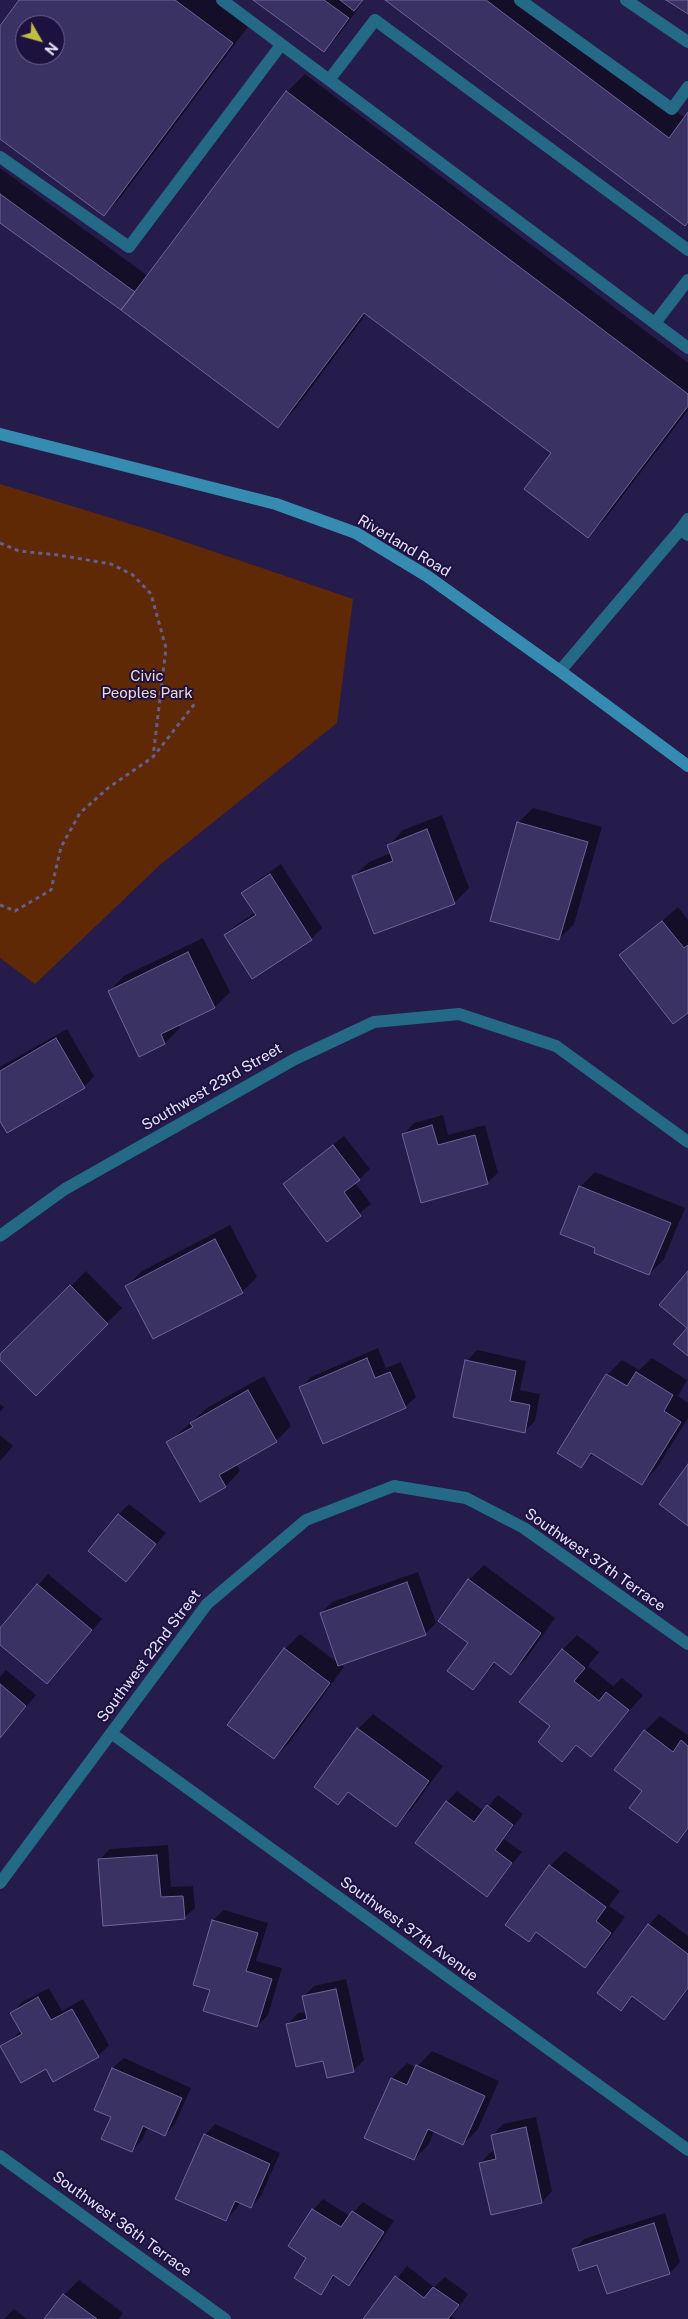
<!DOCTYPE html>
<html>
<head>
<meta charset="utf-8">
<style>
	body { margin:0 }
	#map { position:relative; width:688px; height:2319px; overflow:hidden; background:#261c4b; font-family:"Public Sans",sans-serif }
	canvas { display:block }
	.north { position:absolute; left:15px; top:15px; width:50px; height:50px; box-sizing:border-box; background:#1d1140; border:1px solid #6d658c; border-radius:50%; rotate:128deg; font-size:14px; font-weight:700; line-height:20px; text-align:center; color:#e6e4fd }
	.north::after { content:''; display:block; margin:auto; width:18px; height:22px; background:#bfbe41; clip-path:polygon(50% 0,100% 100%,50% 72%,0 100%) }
</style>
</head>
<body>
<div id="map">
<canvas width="688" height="2319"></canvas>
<div class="north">N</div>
</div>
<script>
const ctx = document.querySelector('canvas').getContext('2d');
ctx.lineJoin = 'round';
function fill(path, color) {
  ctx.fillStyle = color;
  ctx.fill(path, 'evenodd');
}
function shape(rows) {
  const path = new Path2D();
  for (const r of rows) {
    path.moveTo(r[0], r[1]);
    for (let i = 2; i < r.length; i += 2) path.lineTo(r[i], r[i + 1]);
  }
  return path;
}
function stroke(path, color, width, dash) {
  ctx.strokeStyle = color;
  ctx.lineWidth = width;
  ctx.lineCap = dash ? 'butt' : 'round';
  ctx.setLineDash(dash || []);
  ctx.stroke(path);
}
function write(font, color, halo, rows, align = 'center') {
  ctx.font = font + ' "Public Sans",sans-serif';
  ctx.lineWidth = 4;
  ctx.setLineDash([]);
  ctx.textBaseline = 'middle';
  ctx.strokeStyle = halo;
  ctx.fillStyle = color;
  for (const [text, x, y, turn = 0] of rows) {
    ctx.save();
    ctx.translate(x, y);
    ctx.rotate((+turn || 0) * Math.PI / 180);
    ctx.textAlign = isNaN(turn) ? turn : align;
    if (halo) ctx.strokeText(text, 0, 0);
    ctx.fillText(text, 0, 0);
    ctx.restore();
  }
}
const green = shape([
	[0,484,150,530,353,599,337,723,161,864,35,984,0,958]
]);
const shadow = shape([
	[21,0,218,0,250,24,122,196,104,215,0,137,0,28],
	[25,25,55,25,55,55,25,55],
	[255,0,364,0,339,35,324,50],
	[387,0,528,0,685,118,688,115,688,221],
	[305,74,688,363,688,410,606,518,588,536,552,453,367,313,296,408,278,426,0,221,0,168,148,276,287,92],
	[533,808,602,827,574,924,559,939,518,823],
	[442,815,469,888,454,903,354,876,369,862,391,853,389,845,403,830],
	[281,864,322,928,311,939,253,978,225,935,236,925,256,912,243,893,254,883],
	[678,907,688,920,688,1011,621,956],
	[203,938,230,992,215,1007,178,1025,180,1028,165,1043,109,991,124,976],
	[67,1029,94,1076,84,1087,0,1118,0,1067],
	[443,1115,448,1135,485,1125,498,1173,487,1183,404,1134,414,1123],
	[344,1136,370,1169,355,1183,371,1204,327,1240,284,1184],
	[595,1172,685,1208,664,1259,649,1274,580,1187],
	[230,1225,257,1277,242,1292,127,1286,142,1271],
	[86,1271,122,1308,36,1394,0,1356],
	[378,1348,386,1368,401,1362,416,1397,405,1407,301,1387,311,1377],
	[477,1350,526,1361,520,1390,540,1394,535,1421,524,1432,467,1361],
	[652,1358,687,1380,678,1396,688,1403,688,1418,657,1468,642,1483,594,1453,581,1466,558,1453,607,1375,622,1360,639,1370],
	[609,1374,633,1389,631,1391,609,1377],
	[264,1376,291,1426,276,1441,236,1464,240,1471,226,1486,200,1500,168,1443,207,1408],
	[0,1404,4,1407,0,1412],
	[0,1435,13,1446,0,1461],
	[129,1504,166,1533,125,1580,118,1515],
	[484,1565,555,1618,526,1659,511,1673,496,1663,473,1688,469,1643,469,1580],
	[418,1572,436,1623,425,1634,339,1664,344,1667,289,1743,274,1758,285,1649,300,1634,338,1663,321,1613,332,1602],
	[48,1574,102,1619,47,1683,0,1644,0,1630],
	[577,1635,599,1652,588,1666,613,1686,622,1678,643,1695,591,1755,578,1744,562,1760,552,1726,562,1650],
	[6,1670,36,1695,0,1738,0,1677],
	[373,1714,443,1766,411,1810,396,1825,350,1791,338,1803,358,1729],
	[660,1716,688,1735,688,1830,677,1841,644,1791,645,1731],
	[457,1791,484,1811,498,1795,523,1814,504,1839,522,1852,487,1895,447,1802],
	[168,1845,171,1887,193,1886,195,1908,184,1918,99,1860,110,1849],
	[565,1851,620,1891,609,1906,625,1917,600,1951,585,1966,538,1932,529,1941,550,1866],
	[224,1910,268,1923,256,1961,282,1968,268,2015,257,2026,211,1989,213,1920],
	[659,1914,688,1936,688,1990,664,2018,634,1996,621,2010,649,1925],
	[346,1979,364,2060,353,2071,288,2024,298,2013,307,2012,303,1997,314,1986],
	[49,1988,62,2011,83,1999,109,2045,98,2056,46,2067,2,2047,21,2031,12,2013,22,2002],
	[432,2051,499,2081,478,2129,463,2144,434,2131,429,2144,414,2159,366,2137,392,2078,407,2063,416,2068],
	[124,2058,191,2088,175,2124,165,2135,148,2127,142,2140,131,2151,112,2116,95,2109,113,2068],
	[536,2117,552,2191,542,2202,492,2213,480,2163,491,2152,496,2151,493,2135,503,2124],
	[215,2124,280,2153,261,2196,251,2207,240,2202,236,2209,226,2220,205,2135],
	[323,2199,350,2216,363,2202,394,2221,360,2273,349,2284,336,2275,320,2293,308,2258,313,2210],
	[665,2213,680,2262,670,2273,607,2293,598,2264,573,2250,584,2239],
	[407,2266,434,2287,445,2277,468,2294,452,2316,455,2319,365,2319],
	[79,2280,123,2313,119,2319,46,2319,64,2295],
	[14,2309,27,2319,4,2319]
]);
const building = shape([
	[19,0,175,0,233,43,104,216,0,139,0,26,19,0],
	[25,25,55,25,55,55,25,55,25,25],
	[253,0,324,0,349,18,324,52,253,0],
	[340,0,363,0,354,11,340,0],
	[385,0,486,0,669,138,688,112,688,222,685,226,385,0],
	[666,0,688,0,688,14,666,0],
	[286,91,688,394,688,406,588,538,524,489,551,453,364,313,278,428,121,310,286,91],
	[0,194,135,292,121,310,0,223,0,194],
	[517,822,588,842,559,940,490,921,517,822],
	[427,829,455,904,374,934,352,876,393,861,387,845,427,829],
	[270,874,312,940,252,979,224,935,256,915,241,893,270,874],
	[662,921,684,948,688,945,688,1013,673,1024,619,955,662,921],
	[188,952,215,1008,161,1034,165,1044,139,1057,108,991,188,952],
	[56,1038,85,1088,7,1133,0,1121,0,1071,56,1038],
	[432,1125,438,1145,475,1135,488,1184,421,1203,402,1134,432,1125],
	[333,1145,360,1180,344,1192,361,1216,327,1242,283,1184,333,1145],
	[579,1186,671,1223,649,1275,594,1253,595,1248,560,1234,579,1186],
	[215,1239,243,1293,153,1339,125,1286,215,1239],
	[688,1271,688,1356,673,1344,687,1328,659,1305,688,1271],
	[70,1285,108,1324,36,1396,0,1360,0,1354,70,1285],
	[367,1358,375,1378,390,1372,406,1408,323,1444,299,1387,367,1358],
	[465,1360,516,1371,510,1401,530,1405,525,1433,453,1417,465,1360],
	[636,1372,673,1395,664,1411,681,1422,642,1485,591,1453,581,1468,557,1453,606,1374,627,1386,636,1372],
	[248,1390,277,1442,219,1475,226,1487,200,1502,166,1442,193,1427,190,1423,248,1390],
	[688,1464,688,1526,659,1504,688,1464],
	[118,1514,156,1544,126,1582,88,1551,118,1514],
	[468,1579,541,1633,511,1675,494,1662,473,1690,447,1671,468,1643,438,1621,468,1579],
	[407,1582,426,1635,338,1666,320,1613,407,1582],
	[37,1584,92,1630,47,1684,0,1645,0,1628,37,1584],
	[284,1648,330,1683,274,1759,227,1725,284,1648],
	[562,1649,585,1668,574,1681,599,1701,606,1692,629,1710,591,1757,576,1745,562,1762,538,1742,550,1726,519,1702,562,1649],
	[0,1684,26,1706,0,1738,0,1684],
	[357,1728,429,1781,396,1827,348,1792,338,1805,314,1787,357,1728],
	[644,1730,673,1752,681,1740,688,1746,688,1828,677,1843,629,1808,642,1791,614,1770,644,1730],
	[446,1801,474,1822,487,1805,513,1825,495,1850,512,1863,487,1897,415,1843,446,1801],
	[157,1855,161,1897,183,1896,185,1919,103,1926,98,1859,157,1855],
	[549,1865,606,1907,596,1921,611,1933,585,1968,536,1932,529,1942,505,1925,549,1865],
	[212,1920,258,1933,246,1971,272,1979,257,2027,203,2011,210,1990,193,1985,212,1920],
	[648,1924,688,1954,688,1988,664,2020,632,1996,621,2011,597,1993,648,1924],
	[336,1989,354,2072,327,2078,323,2061,296,2067,286,2024,307,2019,302,1996,336,1989],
	[38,1997,51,2020,72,2009,99,2057,53,2082,46,2069,21,2083,0,2046,22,2034,10,2013,38,1997],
	[416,2065,485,2096,463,2145,428,2129,414,2160,364,2138,391,2078,407,2085,416,2065],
	[112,2068,182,2098,165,2136,143,2126,132,2152,101,2139,111,2117,94,2110,112,2068],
	[526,2127,542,2203,491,2215,479,2163,496,2159,491,2135,526,2127],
	[204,2134,270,2164,251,2208,235,2201,226,2221,175,2199,204,2134],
	[312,2209,341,2227,352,2211,384,2232,349,2286,333,2275,321,2295,294,2278,306,2258,288,2246,312,2209],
	[654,2223,670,2274,607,2294,597,2265,579,2271,572,2249,654,2223],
	[395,2276,424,2298,433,2287,459,2305,448,2319,363,2319,395,2276],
	[63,2294,97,2319,44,2319,63,2294]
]);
const path = shape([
	[0,543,19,551,58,555,111,564,133,575,151,594,166,648,153,757],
	[0,905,15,911,51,890,61,847,80,813,108,788,153,757,196,702]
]);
const lane = shape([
	[222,0,688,348],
	[520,0,672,109,688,87],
	[626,0,688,42],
	[329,80,375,20,688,250],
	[0,157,129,247,281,45],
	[655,323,688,280],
	[680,530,688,519],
	[560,671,680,530,688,535]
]);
const street = shape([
	[0,1236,65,1189,295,1059,374,1022,459,1014,556,1046,688,1142],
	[111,1733,688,2150],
	[0,1883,207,1604,306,1520,394,1486,466,1498,524,1528,688,1644],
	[0,2156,225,2319]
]);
const secondary = shape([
	[0,434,276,504,356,533,427,576,560,671,688,766]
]);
const streetNames = [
	["Riverland Road",404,546,31],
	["Southwest 23rd Street",212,1087,-30],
	["Southwest 37th Terrace",595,1560,35],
	["Southwest 22nd Street",149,1656,-53],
	["Southwest 37th Avenue",409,1929,36],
	["Southwest 36th Terrace",122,2224,36]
];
const parkNames = [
	["Civic",147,676],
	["Peoples Park",147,693]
];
fill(green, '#5e2904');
fill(shadow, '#0007');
fill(building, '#3a3263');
stroke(building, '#6c659c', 1);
stroke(path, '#675f87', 3, [4, 4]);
stroke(lane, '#246985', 12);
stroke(street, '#246985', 12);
stroke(secondary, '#358cb0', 12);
write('15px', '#e6e4fd', '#1d1140', streetNames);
write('15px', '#f0dace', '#1d1140', parkNames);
</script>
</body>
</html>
